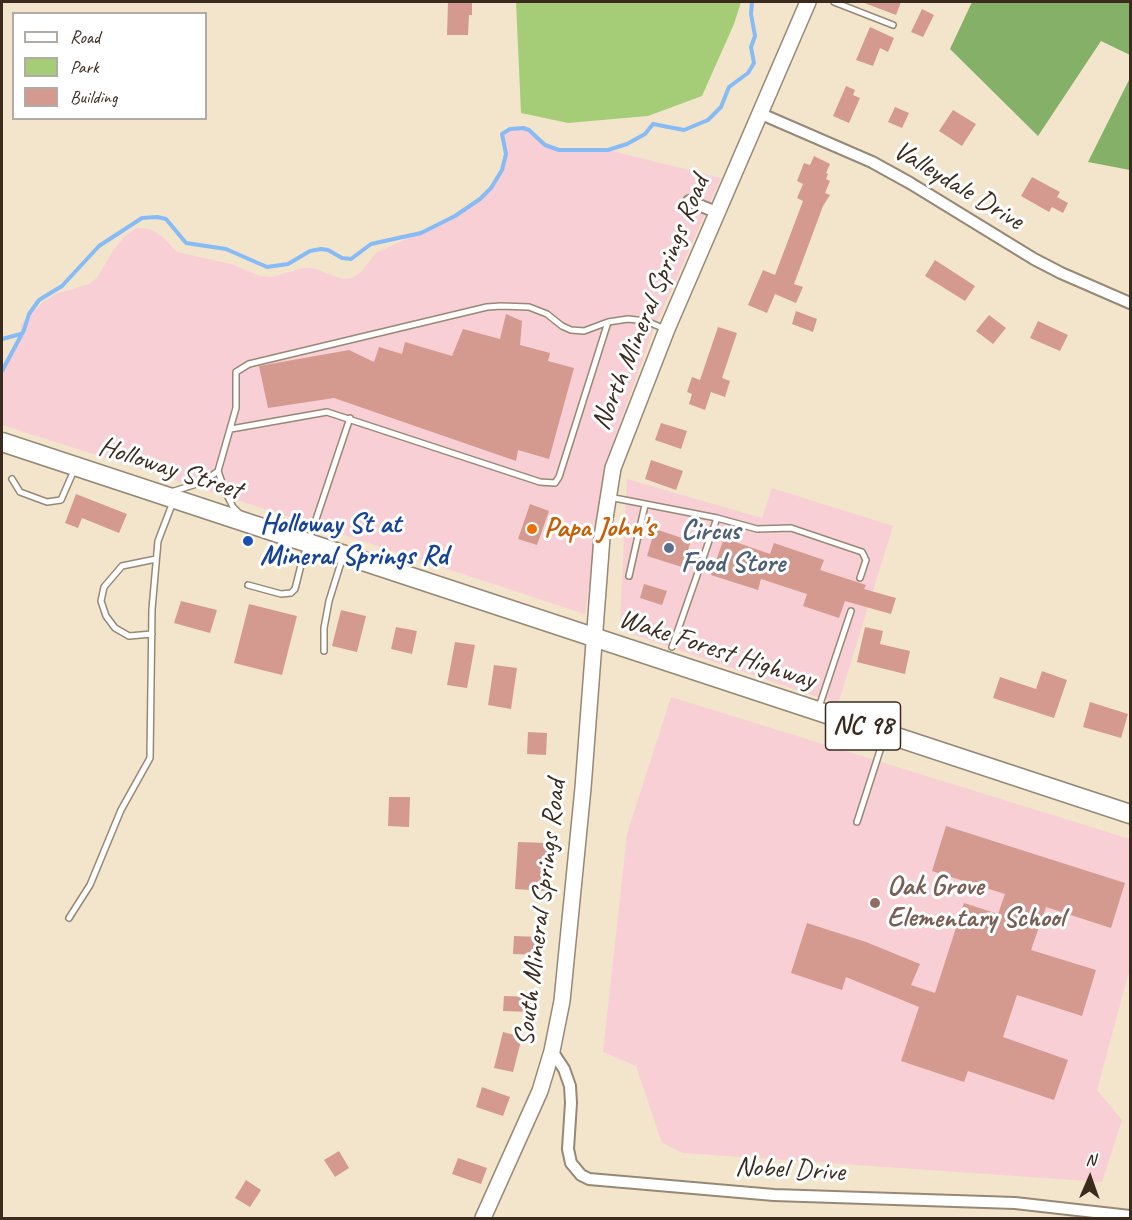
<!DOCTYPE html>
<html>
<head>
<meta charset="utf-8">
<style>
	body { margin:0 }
	#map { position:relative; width:1132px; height:1220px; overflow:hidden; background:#f3e5cc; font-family:Caveat,sans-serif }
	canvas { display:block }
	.frame { position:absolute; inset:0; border:3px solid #3b2a1e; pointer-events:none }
	.legend { position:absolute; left:12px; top:12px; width:195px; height:108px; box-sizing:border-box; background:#fff; border:2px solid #b1aaa5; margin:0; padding:8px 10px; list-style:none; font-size:18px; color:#3b2a1e }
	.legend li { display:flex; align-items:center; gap:12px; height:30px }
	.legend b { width:30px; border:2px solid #b1aaa5 }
	.north { position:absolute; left:1060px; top:1148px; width:60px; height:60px; -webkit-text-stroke:4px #fff; paint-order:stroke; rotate:2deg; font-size:16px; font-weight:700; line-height:24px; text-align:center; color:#3b2a1e }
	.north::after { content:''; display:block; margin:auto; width:21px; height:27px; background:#3b2a1e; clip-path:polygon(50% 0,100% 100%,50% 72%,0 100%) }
</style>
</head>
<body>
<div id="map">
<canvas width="1132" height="1220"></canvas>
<div class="frame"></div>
<ul class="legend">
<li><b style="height:8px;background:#fff"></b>Road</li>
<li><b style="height:16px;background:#a5cd78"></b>Park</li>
<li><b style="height:16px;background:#d49a8f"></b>Building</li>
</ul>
<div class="north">N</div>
</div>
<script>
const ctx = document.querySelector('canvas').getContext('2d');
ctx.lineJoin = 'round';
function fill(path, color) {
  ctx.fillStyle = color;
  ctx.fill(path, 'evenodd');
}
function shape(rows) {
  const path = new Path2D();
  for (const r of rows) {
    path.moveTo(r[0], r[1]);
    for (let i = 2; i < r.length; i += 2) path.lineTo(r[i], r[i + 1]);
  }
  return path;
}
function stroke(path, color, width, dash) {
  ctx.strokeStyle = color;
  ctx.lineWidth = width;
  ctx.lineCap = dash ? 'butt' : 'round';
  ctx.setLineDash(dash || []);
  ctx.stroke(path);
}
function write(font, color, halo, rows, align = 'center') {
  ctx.font = font + ' Caveat,sans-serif';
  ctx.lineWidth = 6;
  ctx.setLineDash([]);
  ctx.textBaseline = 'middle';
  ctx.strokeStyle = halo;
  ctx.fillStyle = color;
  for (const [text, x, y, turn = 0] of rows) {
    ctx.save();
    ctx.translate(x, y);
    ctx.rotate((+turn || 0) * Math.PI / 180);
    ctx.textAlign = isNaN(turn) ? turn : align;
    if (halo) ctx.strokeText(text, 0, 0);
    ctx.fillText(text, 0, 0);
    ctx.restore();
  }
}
const built = shape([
	[523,128,529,130,545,145,559,150,608,150,721,178,653,331,607,459,585,614,194,486,2,425,2,369,17,346,21,334,21,324,43,302,56,294,89,284,97,278,113,251,124,237,136,228,150,229,163,237,177,252,231,264,260,276,272,277,302,268,313,268,342,279,352,278,361,272,376,253,455,216,480,199,491,187,502,170,506,154,502,134,510,129],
	[627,479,762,518,772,488,893,526,838,704,626,632,620,621],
	[671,697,1130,839,1130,968,1097,1090,1122,1120,1102,1182,683,1153,662,1143,636,1066,603,1052,627,834]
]);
const green = shape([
	[516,2,741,2,734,24,702,96,648,116,568,123,521,113]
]);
const forest = shape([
	[972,2,1130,2,1130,55,1101,41,1038,136,950,49],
	[1130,78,1130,170,1088,162]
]);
const stream = shape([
	[2,339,21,334],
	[2,371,24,330,29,314,39,300,62,286,99,246,142,218,157,217,166,219,186,243,226,249,267,267,288,264,310,251,321,249,328,250,342,258,351,259,371,244,421,233,455,216,480,199,491,188,502,170,506,154,502,134,510,129,523,128,529,130,545,145,559,150,608,150,627,144,645,134,653,124,684,130,708,120,721,107,729,87,748,73,754,63,751,47,755,36,751,14,752,2]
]);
const building = shape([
	[448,2,472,2,472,15,469,15,468,35,447,35],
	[862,2,901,2,896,15],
	[922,9,934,15,923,37,911,32],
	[870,27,894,38,888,52,880,48,873,66,856,60],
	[846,86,855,90,853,95,860,98,849,123,833,116],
	[895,107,909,113,902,128,888,122],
	[953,110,976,124,962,146,939,131],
	[814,156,830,164,826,173,828,174,826,179,830,181,825,193,830,195,823,206,794,284,803,287,796,303,775,294,767,313,748,305,763,270,775,275,803,201,797,198,803,184,797,181,804,163,810,165],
	[1032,177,1060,192,1057,197,1068,203,1063,213,1052,207,1049,212,1021,196],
	[935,260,975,286,965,301,925,276],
	[796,311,817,319,813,332,792,324],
	[506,314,522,321,520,345,550,353,548,361,574,368,549,459,518,450,516,461,334,398,268,408,259,366,349,350,374,362,379,347,402,354,405,342,452,356,463,329,500,339],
	[989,315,1006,328,993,344,976,331],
	[1038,321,1068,335,1060,351,1030,338],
	[718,327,737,333,722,378,730,381,725,397,711,392,705,410,689,404,692,394,687,392,692,377,700,380],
	[661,423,687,431,681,449,655,440],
	[651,460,683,471,676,490,645,479],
	[76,494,127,514,119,533,82,518,78,528,65,523],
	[530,504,549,511,537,545,518,539],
	[655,529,691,541,682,567,647,556],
	[724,538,770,554,774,543,824,560,820,570,866,585,864,589,896,598,891,614,845,601,839,618,803,606,807,594,761,579,758,590,711,575],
	[644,584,667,591,662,605,640,598],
	[181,601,217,610,210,633,174,623],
	[249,604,297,616,282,675,234,663],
	[341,610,366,616,357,652,332,646],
	[396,627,417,631,412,654,391,649],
	[865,627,883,631,880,644,910,651,905,674,857,662],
	[455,642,475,645,467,688,447,685],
	[494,665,517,668,511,709,488,705],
	[1042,671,1067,680,1054,718,993,698,1000,677,1036,689],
	[1090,702,1128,714,1121,738,1083,727],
	[528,732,547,733,546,755,527,754],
	[389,797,410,797,409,827,388,826],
	[946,826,1125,883,1111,928,1046,907,1031,950,1096,970,1082,1016,1017,995,1003,1037,1068,1060,1054,1100,968,1071,964,1082,901,1061,919,1007,846,977,842,990,791,973,807,923,866,942,920,964,911,985,935,993,964,903,998,914,1005,894,932,871],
	[518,842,548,843,545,891,515,889],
	[514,936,540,937,539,955,513,954],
	[504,996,533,997,532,1012,503,1011],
	[503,1032,522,1037,513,1072,494,1068],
	[482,1087,510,1097,503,1116,476,1107],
	[339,1151,349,1168,335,1177,324,1160],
	[458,1158,487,1168,481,1184,452,1174],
	[246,1180,261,1190,250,1207,235,1198]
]);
const lane = shape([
	[834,2,893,25],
	[231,429,327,412,540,482,555,483,559,477,608,322],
	[12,479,20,492,47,502,61,500,75,468],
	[171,492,203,482,218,471],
	[609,497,717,518,757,529,791,528,862,552,866,560,860,578],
	[241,515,233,507,225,491,218,471,236,408,236,372,249,364,487,307,501,306,529,307,547,314,562,326,571,330,584,331,608,322,628,319,646,321,665,329],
	[629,576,645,505],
	[248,585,281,594,291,593,295,589,302,561,350,418],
	[152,634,129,636,115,628,106,616,101,601,104,587,122,566,156,559],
	[672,647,717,518],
	[324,651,324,628,329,601,343,556],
	[819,707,851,611],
	[857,822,884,738],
	[69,918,90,885,121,810,150,758,152,609,158,541,173,502]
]);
const street = shape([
	[759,113,872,162,910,183,1034,259,1061,273,1130,303],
	[689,201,716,212],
	[552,1051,564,1069,570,1086,571,1103,568,1149,571,1163,581,1175,589,1179,774,1195,1015,1203,1130,1216]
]);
const secondary = shape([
	[483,1218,540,1091,552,1051,562,1001,583,788,602,537,613,468,667,329,808,2]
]);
const highway = shape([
	[2,442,1130,814]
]);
const markers = [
	[532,529,6,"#e8710a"],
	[248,541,6,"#1a4fb4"],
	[669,548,6,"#5c6f8a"],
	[875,903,6,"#8d6e63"]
];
const shields = [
	[863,726,75]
];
const shieldNames = [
	["NC 98",863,726]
];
const streetNames = [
	["Valleydale Drive",958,186,31],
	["North Mineral Springs Road",651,303,-68],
	["Holloway Street",170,469,18],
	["Wake Forest Highway",717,650,18],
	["South Mineral Springs Road",541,913,-83],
	["Nobel Drive",790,1170,3]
];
const transitNames = [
	["Holloway St at",260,525],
	["Mineral Springs Rd",260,557]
];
const foodNames = [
	["Papa John's",544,529]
];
const serviceNames = [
	["Circus",681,532],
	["Food Store",681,564]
];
const educationNames = [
	["Oak Grove",887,887],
	["Elementary School",887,919]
];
fill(built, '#f7cfd5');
fill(green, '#a5cd78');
fill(forest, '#84b068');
stroke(stream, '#87bbf5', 4);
fill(building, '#d49a8f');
stroke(lane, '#978875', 8);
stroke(street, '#978875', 14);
stroke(secondary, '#978875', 18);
stroke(highway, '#978875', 21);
stroke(lane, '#fff', 5);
stroke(street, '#fff', 10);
stroke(secondary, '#fff', 15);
stroke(highway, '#fff', 18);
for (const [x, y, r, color] of markers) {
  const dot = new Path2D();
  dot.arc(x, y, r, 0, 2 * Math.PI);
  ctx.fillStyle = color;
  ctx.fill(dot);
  stroke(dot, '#fff', 2);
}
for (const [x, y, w] of shields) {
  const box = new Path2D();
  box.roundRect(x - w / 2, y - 24, w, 48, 4.5);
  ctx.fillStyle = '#fff';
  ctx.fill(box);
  stroke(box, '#3b2a1e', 1.5);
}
write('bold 27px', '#3b2a1e', null, shieldNames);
write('28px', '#3b2a1e', '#fff', streetNames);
write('bold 28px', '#164399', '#fff', transitNames, 'left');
write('bold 28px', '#c56008', '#fff', foodNames, 'left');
write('bold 28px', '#4e5e75', '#fff', serviceNames, 'left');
write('bold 28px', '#785e54', '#fff', educationNames, 'left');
</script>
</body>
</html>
